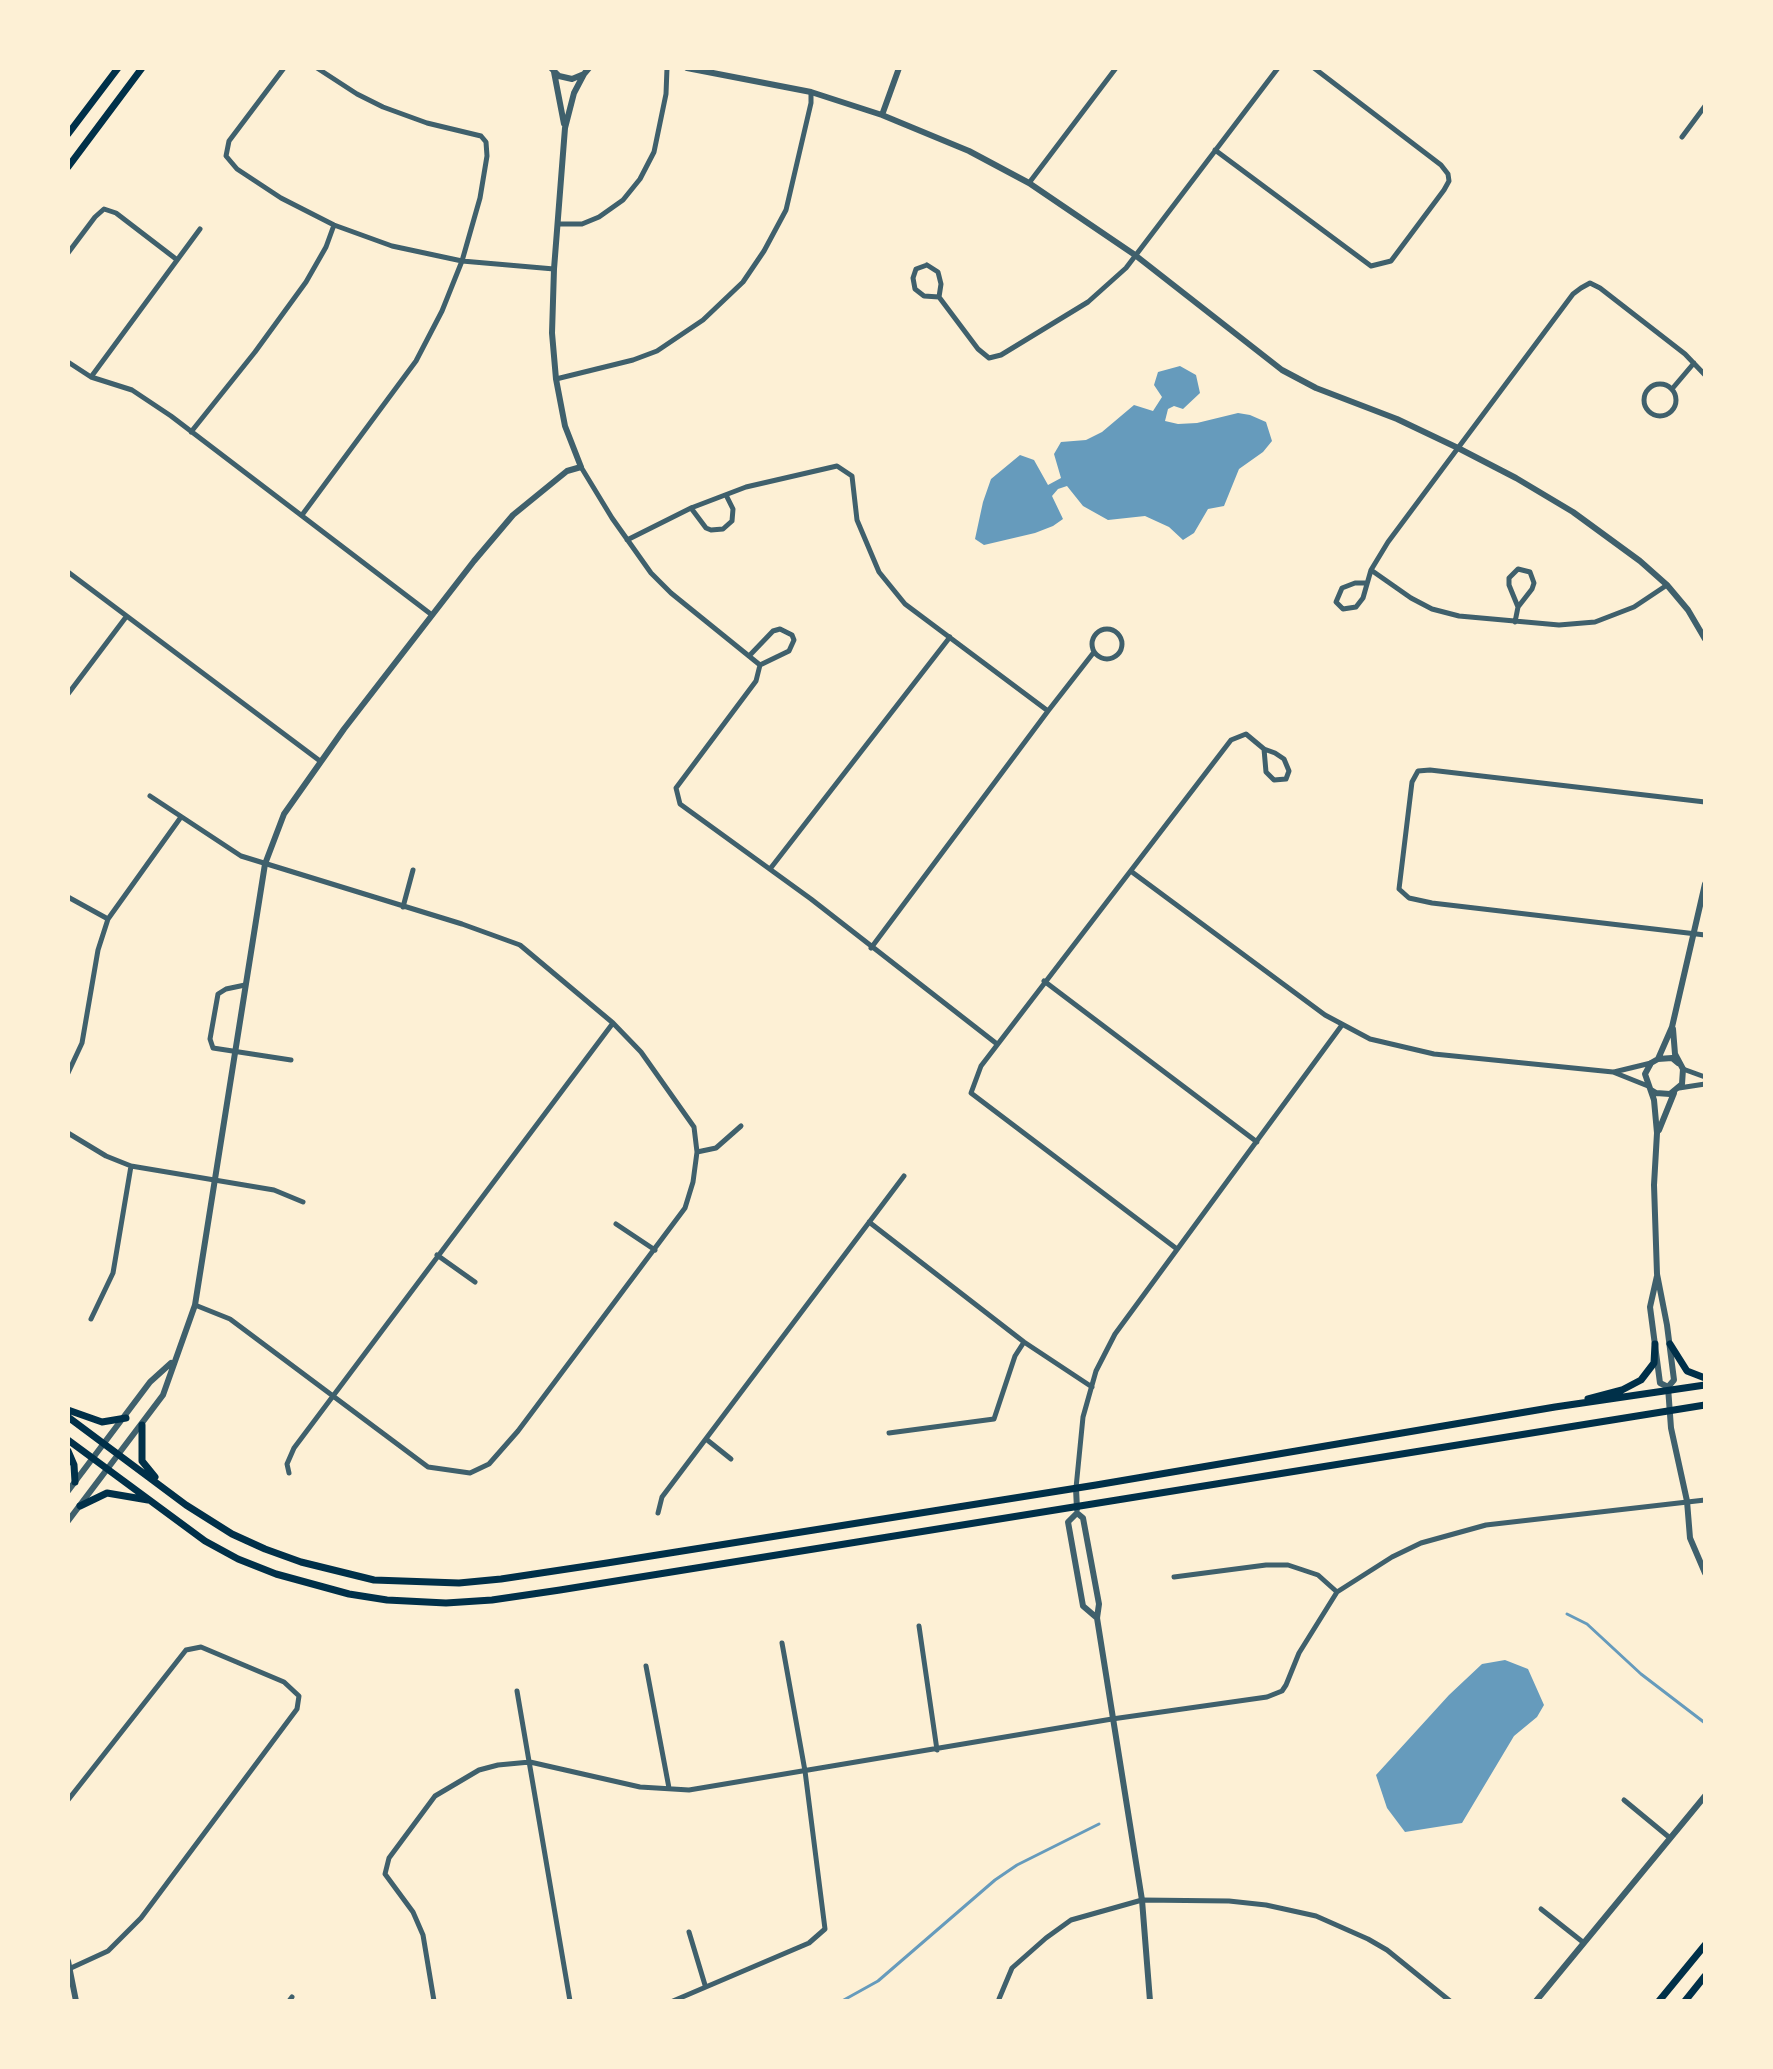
<!DOCTYPE html>
<html>
<head>
<meta charset="utf-8">
<style>
	body { margin:0 }
	#map { position:relative; width:1773px; height:2069px; overflow:hidden; background:#fdf0d5; font-family:Georgia,serif }
	canvas { display:block }
	.frame { position:absolute; inset:0; border:70px solid #fdf0d5; pointer-events:none }
</style>
</head>
<body>
<div id="map">
<canvas width="1773" height="2069"></canvas>
<div class="frame"></div>
</div>
<script>
const ctx = document.querySelector('canvas').getContext('2d');
ctx.lineJoin = 'round';
function fill(path, color) {
  ctx.fillStyle = color;
  ctx.fill(path, 'evenodd');
}
function shape(rows) {
  const path = new Path2D();
  for (const r of rows) {
    if (r.length === 3) {
      path.moveTo(r[0] + r[2], r[1]);
      path.arc(r[0], r[1], r[2], 0, 2 * Math.PI);
      continue;
    }
    path.moveTo(r[0], r[1]);
    for (let i = 2; i < r.length; i += 2) path.lineTo(r[i], r[i + 1]);
  }
  return path;
}
function stroke(path, color, width, dash) {
  ctx.strokeStyle = color;
  ctx.lineWidth = width;
  ctx.lineCap = dash ? 'butt' : 'round';
  ctx.setLineDash(dash || []);
  ctx.stroke(path);
}
const water = shape([
	[1180,366,1196,375,1200,393,1183,409,1174,406,1168,409,1165,421,1178,424,1197,423,1238,413,1250,415,1266,422,1272,441,1263,452,1239,469,1224,506,1208,509,1194,533,1183,540,1169,527,1145,516,1108,520,1083,506,1067,486,1058,489,1052,496,1063,519,1053,526,1035,533,984,545,975,539,983,502,991,479,1020,455,1034,460,1048,485,1061,478,1054,454,1061,442,1086,440,1102,432,1134,405,1153,411,1162,397,1154,385,1158,372],
	[1505,1660,1528,1669,1544,1705,1537,1717,1514,1736,1462,1823,1405,1832,1387,1808,1376,1775,1449,1695,1482,1664]
]);
const stream = shape([
	[1567,1614,1587,1624,1641,1674,1705,1723],
	[842,2001,878,1981,995,1880,1017,1865,1099,1824]
]);
const minor = shape([
	[284,68,229,141,226,156,237,169,281,198,334,225,392,246,462,261,554,269],
	[1682,137,1705,106],
	[1215,150,1371,266,1391,261,1444,190,1449,181,1448,174,1441,165,1314,68],
	[1029,183,1116,68],
	[558,224,582,224,599,217,623,200,640,179,654,152,666,94,667,68],
	[68,253,95,217,104,209,116,213,176,259],
	[927,265,938,272,941,284,939,297,924,296,915,289,913,278,916,269,927,265],
	[939,297,978,349,989,358,1001,355,1088,302,1126,268,1278,68],
	[68,362,91,377,132,390,171,416,432,615],
	[91,377,200,229],
	[556,379,633,360,657,351,703,320,743,282,764,251,786,210,811,103,811,92],
	[1660,400,16],
	[1672,389,1694,363],
	[191,432,255,352,306,282,326,247,334,225],
	[581,467,612,518,651,573,671,593,760,665,756,681,676,788,680,804,811,899,997,1044],
	[691,508,706,528,711,530,723,529,732,521,733,509,726,495],
	[302,515,416,361,442,311,462,261,480,198,487,156,486,142,481,136,427,123,383,107,357,94,317,68],
	[627,540,691,508,746,487,837,466,852,476,857,520,879,572,905,604,1048,711,871,948],
	[68,572,320,761],
	[1366,583,1355,583,1342,588,1336,602,1343,609,1356,607,1363,598,1371,570],
	[1667,585,1634,607,1595,622,1559,625,1459,616,1432,609,1411,598,1371,570,1388,542,1458,448,1573,294,1581,288,1590,283,1600,288,1685,354,1705,375],
	[1515,622,1518,607,1532,589,1534,583,1530,572,1518,569,1509,578,1509,585,1518,607],
	[1107,644,15],
	[750,655,773,631,780,629,792,635,794,640,789,651,760,665],
	[68,694,126,617],
	[1048,711,1094,652],
	[150,796,241,856,462,924,520,945,613,1023,641,1052,694,1127,697,1152,693,1182,685,1208,518,1431,489,1464,470,1473,428,1467,230,1319,195,1305],
	[1705,802,1430,770,1418,771,1412,782,1399,889,1409,898,1432,903,1705,935],
	[770,869,950,637],
	[1132,872,1325,1015,1370,1039,1434,1054,1613,1072,1648,1086],
	[68,897,108,919],
	[403,907,413,870],
	[1044,981,1257,1142],
	[245,985,226,989,218,994,210,1039,213,1048,291,1060],
	[1683,1069,1705,1077],
	[1614,1072,1651,1063],
	[68,1073,82,1043,98,950,108,919,181,817],
	[1679,1088,1705,1084],
	[68,1133,106,1156,131,1166,274,1190,303,1202],
	[697,1152,716,1148,741,1126],
	[869,1222,1024,1342,1092,1387],
	[616,1224,655,1250],
	[1177,1249,971,1093,981,1066,1231,740,1246,734,1264,749,1275,753,1284,759,1289,771,1286,779,1274,780,1266,772,1264,749],
	[437,1255,475,1282],
	[91,1319,113,1273,131,1166],
	[889,1433,994,1419,1015,1356,1024,1342],
	[706,1439,731,1459],
	[289,1473,287,1464,294,1448,613,1023],
	[1076,1488,1083,1417,1096,1371,1115,1334,1342,1025],
	[658,1513,662,1497,904,1176],
	[1174,1577,1266,1565,1288,1565,1318,1575,1337,1592],
	[919,1626,937,1750],
	[646,1666,669,1788],
	[517,1691,570,2001],
	[68,1800,186,1650,201,1647,284,1682,299,1696,297,1709,141,1918,108,1951,71,1968],
	[1624,1800,1670,1838],
	[1541,1909,1584,1943],
	[689,1932,705,1985],
	[999,1999,1012,1968,1046,1938,1071,1920,1142,1900,1229,1901,1266,1905,1316,1916,1368,1939,1387,1950,1450,2001],
	[289,2001,292,1997],
	[434,2001,423,1935,413,1912,385,1874,389,1858,435,1796,479,1770,498,1765,530,1762,640,1787,689,1790,1112,1719,1267,1697,1282,1691,1286,1685,1299,1653,1337,1592,1392,1557,1421,1543,1486,1525,1705,1500],
	[673,2001,809,1943,825,1929,805,1771,782,1643]
]);
const tertiary = shape([
	[551,68,559,76,572,79,584,74,589,68],
	[687,68,811,92,882,115,969,151,1029,183,1135,255,1282,370,1316,388,1397,419,1458,448,1516,478,1573,512,1640,561,1667,585,1688,610,1705,639],
	[554,72,564,124],
	[882,115,899,68],
	[1658,1059,1672,1027,1705,884],
	[1651,1090,1656,1093,1670,1094,1682,1084,1683,1069,1675,1054,1673,1029],
	[1659,1130,1674,1093],
	[1657,1276,1650,1307,1660,1383,1668,1387],
	[1668,1387,1674,1380,1667,1325,1657,1274,1654,1185,1657,1133,1654,1100,1645,1074,1651,1063,1658,1059,1672,1058,1678,1063],
	[1668,1387,1671,1428,1687,1501,1690,1538,1705,1573],
	[1076,1488,1077,1509],
	[68,1491,150,1382,171,1363],
	[1077,1513,1083,1518,1099,1604,1097,1618,1142,1900,1150,2001],
	[1077,1513,1068,1522,1083,1606,1097,1618],
	[68,1521,163,1395,195,1305,265,864,284,814,344,729,474,561,513,515,567,471,581,467,565,426,556,379,552,333,554,269,565,128,574,93,584,74],
	[68,1961,76,2001],
	[1536,2001,1705,1796]
]);
const secondary = shape([
	[68,134,118,68],
	[68,167,142,68],
	[1670,1344,1687,1371,1705,1378],
	[1588,1399,1622,1390,1641,1380,1654,1363,1655,1344],
	[68,1410,102,1422,126,1418],
	[68,1417,186,1505,232,1534,265,1549,301,1562,374,1580,459,1583,501,1579,607,1563,1096,1485,1555,1407,1705,1385],
	[142,1425,142,1461,155,1477],
	[68,1440,205,1541,238,1559,276,1574,349,1594,387,1600,446,1603,492,1600,560,1590,1705,1405],
	[68,1451,74,1465,75,1482],
	[80,1506,107,1493,148,1500],
	[1659,2001,1705,1945],
	[1685,2001,1705,1976]
]);
fill(water, '#669bbc');
stroke(stream, '#669bbc', 3);
stroke(minor, '#3f606c', 5);
stroke(tertiary, '#3f606c', 6);
stroke(secondary, '#003049', 7);
</script>
</body>
</html>
